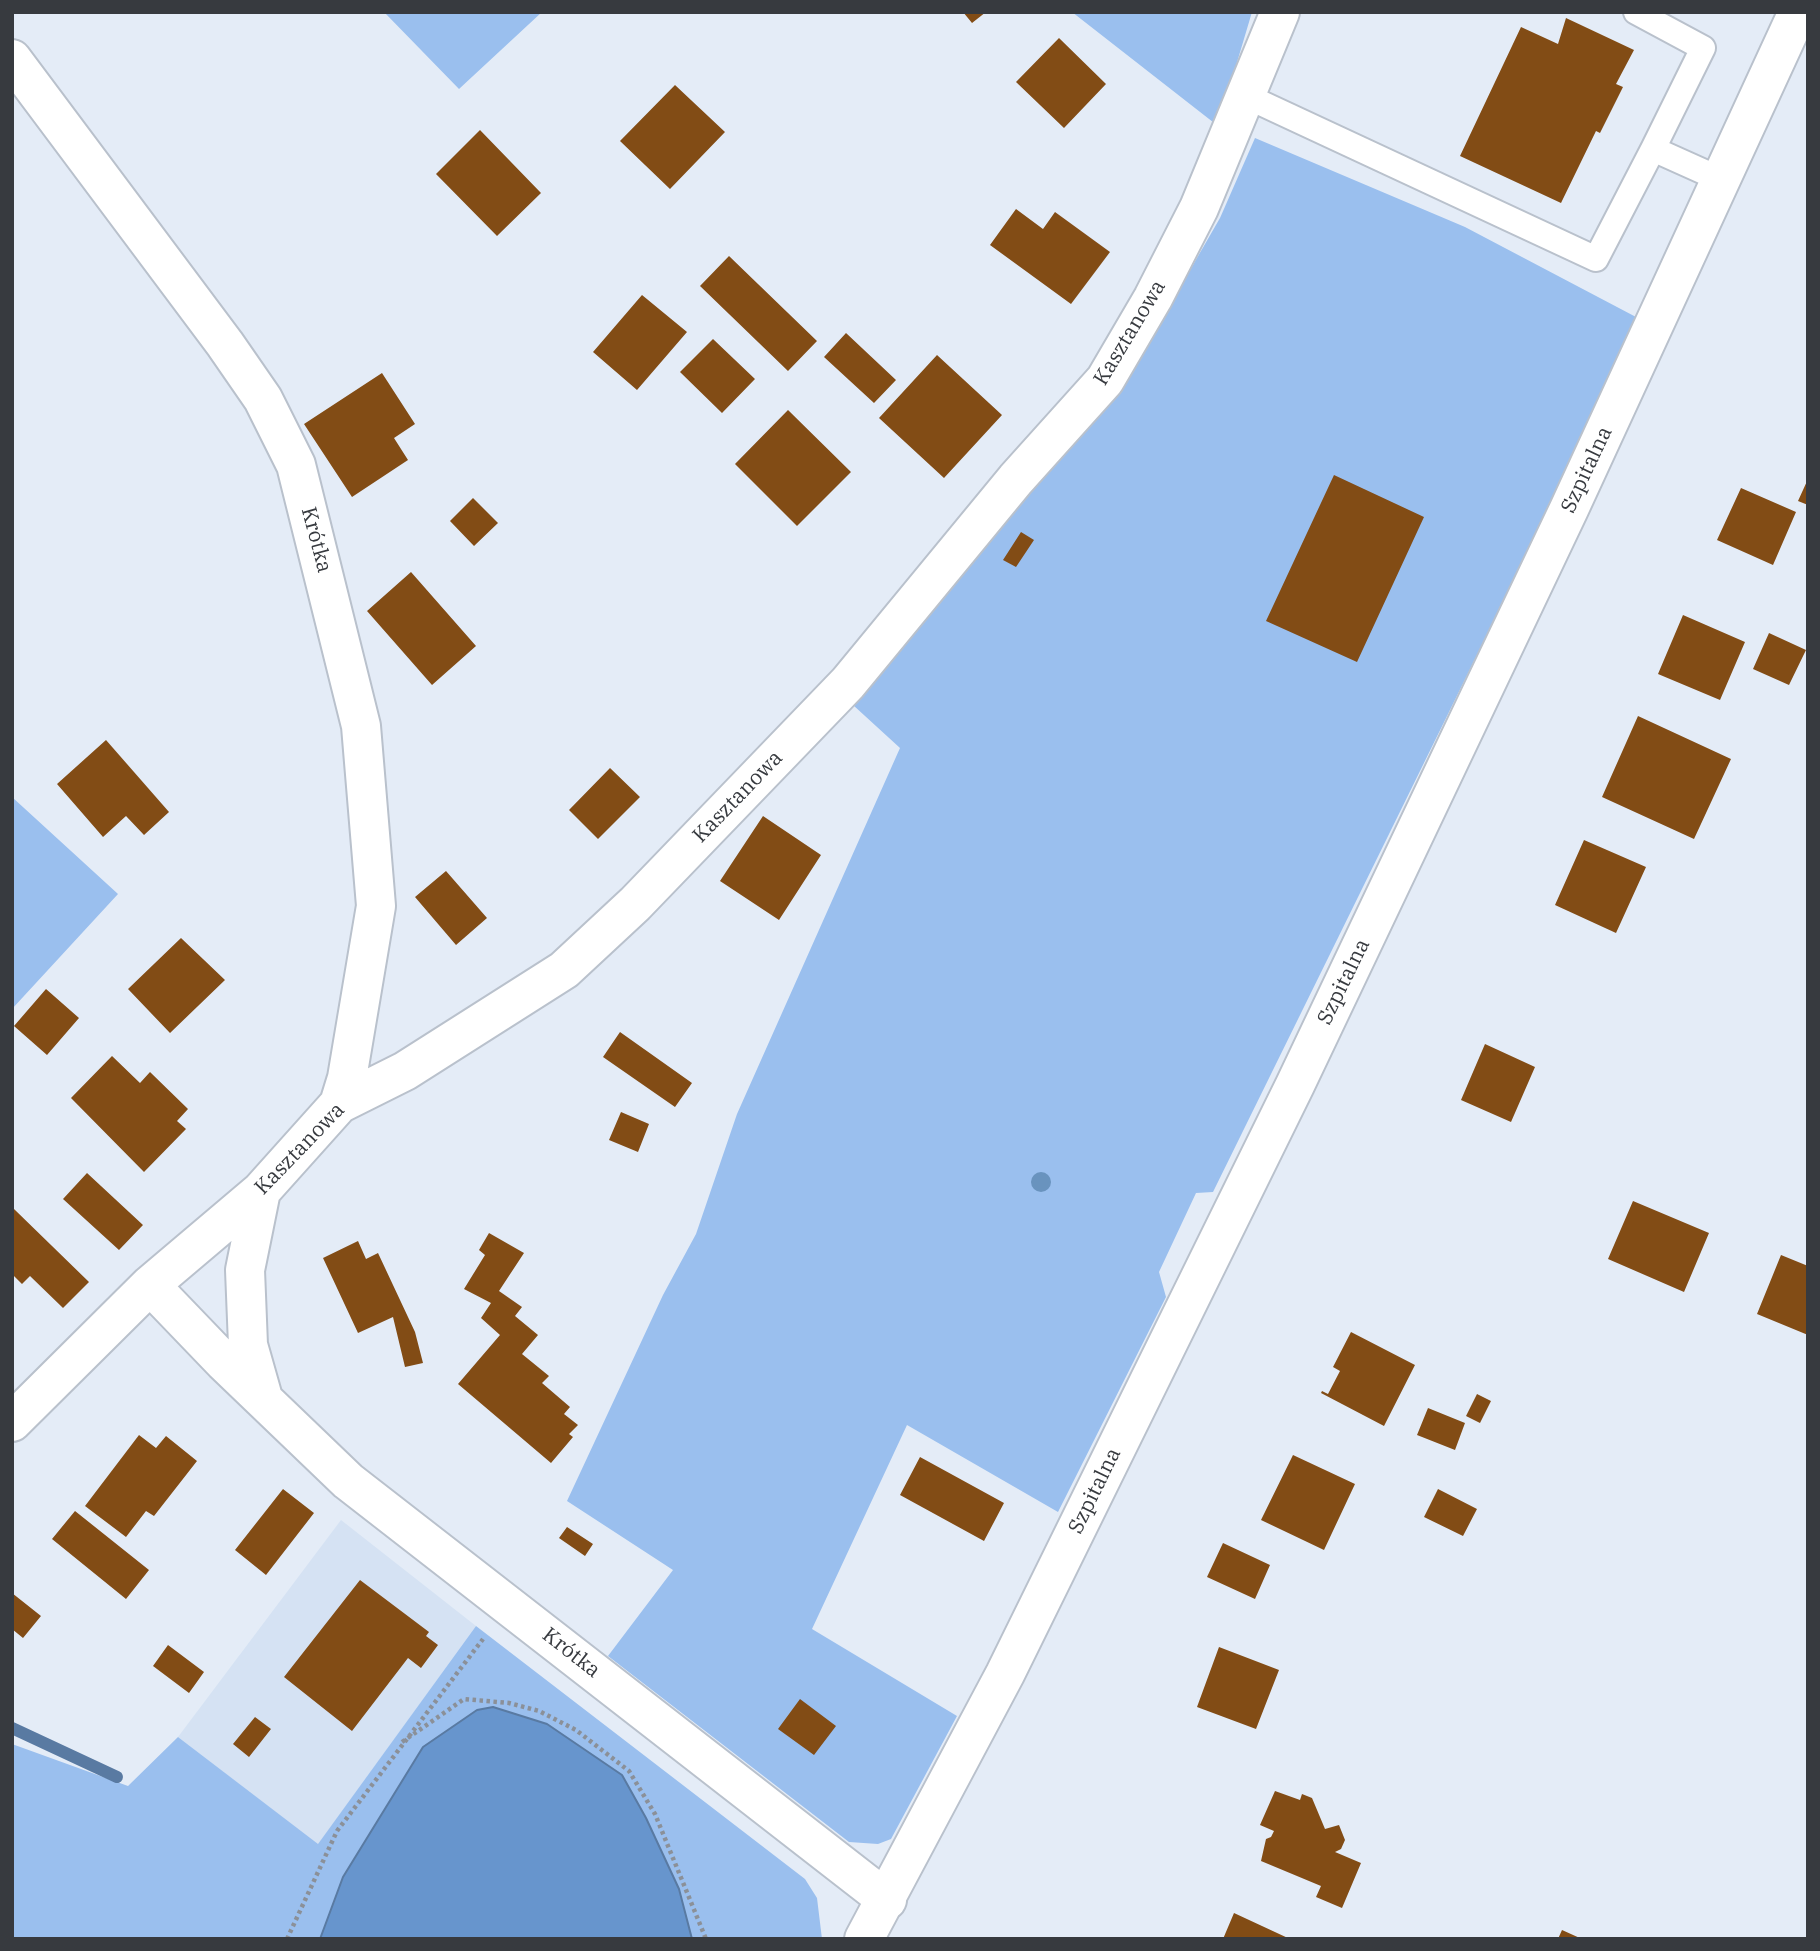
<!DOCTYPE html>
<html>
<head>
<meta charset="utf-8">
<style>
	body { margin:0 }
	#map { position:relative; width:1820px; height:1951px; overflow:hidden; background:#e4ecf7; font-family:"IBM Plex Serif",serif }
	canvas { display:block }
	.frame { position:absolute; inset:0; border:14px solid #373a3f; pointer-events:none }
</style>
</head>
<body>
<div id="map">
<canvas width="1820" height="1951"></canvas>
<div class="frame"></div>
</div>
<script>
const ctx = document.querySelector('canvas').getContext('2d');
ctx.lineJoin = 'round';
function fill(path, color) {
  ctx.fillStyle = color;
  ctx.fill(path, 'evenodd');
}
function shape(rows) {
  const path = new Path2D();
  for (const r of rows) {
    path.moveTo(r[0], r[1]);
    for (let i = 2; i < r.length; i += 2) path.lineTo(r[i], r[i + 1]);
  }
  return path;
}
function stroke(path, color, width, dash) {
  ctx.strokeStyle = color;
  ctx.lineWidth = width;
  ctx.lineCap = dash ? 'butt' : 'round';
  ctx.setLineDash(dash || []);
  ctx.stroke(path);
}
function write(font, color, halo, rows, align = 'center') {
  ctx.font = font + ' "IBM Plex Serif",serif';
  ctx.lineWidth = 7;
  ctx.setLineDash([]);
  ctx.textBaseline = 'middle';
  ctx.strokeStyle = halo;
  ctx.fillStyle = color;
  for (const [text, x, y, turn = 0] of rows) {
    ctx.save();
    ctx.translate(x, y);
    ctx.rotate((+turn || 0) * Math.PI / 180);
    ctx.textAlign = isNaN(turn) ? turn : align;
    if (halo) ctx.strokeText(text, 0, 0);
    ctx.fillText(text, 0, 0);
    ctx.restore();
  }
}
const built = shape([
	[341,1520,476,1626,318,1845,178,1737]
]);
const green = shape([
	[384,12,542,12,459,89],
	[1072,12,1252,12,1218,126],
	[1255,138,1465,227,1636,317,1538,531,1213,1192,1196,1193,1159,1272,1166,1297,1058,1512,907,1425,812,1629,957,1716,891,1839,878,1844,849,1842,608,1656,673,1570,567,1501,663,1295,696,1234,737,1114,900,748,853,705,1027,493,1122,388,1220,218],
	[12,797,118,894,12,1009],
	[476,1626,805,1879,817,1898,822,1939,12,1939,12,1744,128,1786,178,1737,318,1844]
]);
const water = shape([
	[493,1707,547,1724,622,1775,646,1818,679,1889,692,1939,320,1939,343,1877,423,1747,477,1710,493,1707]
]);
const stream = shape([
	[12,1728,117,1777]
]);
const building = shape([
	[963,12,986,12,972,23],
	[1566,18,1634,50,1616,84,1623,87,1600,133,1596,131,1561,203,1460,156,1521,27,1558,44],
	[1059,38,1106,84,1064,128,1016,82],
	[675,85,725,132,670,189,620,141],
	[480,130,541,193,497,236,436,174],
	[1016,209,1043,229,1055,212,1110,252,1071,304,990,245],
	[729,256,817,341,788,371,700,286],
	[642,295,687,332,637,390,593,352],
	[846,333,896,380,874,403,824,357],
	[713,339,755,379,722,413,680,372],
	[937,355,1002,415,944,478,879,418],
	[382,373,415,424,394,438,408,460,352,497,304,424],
	[788,410,851,472,797,526,735,464],
	[1334,475,1424,517,1357,662,1266,621],
	[1808,479,1808,505,1798,501],
	[1741,488,1796,512,1773,565,1717,540],
	[473,498,498,523,474,546,450,521],
	[1021,532,1034,540,1016,567,1003,560],
	[411,572,476,646,432,685,367,611],
	[1683,615,1745,642,1720,700,1658,674],
	[1769,633,1806,650,1789,685,1753,669],
	[1638,716,1731,759,1694,839,1602,797],
	[106,740,169,812,144,835,126,816,103,837,57,784],
	[610,768,640,797,598,839,569,810],
	[763,816,821,855,779,920,720,881],
	[1584,840,1646,867,1616,933,1555,905],
	[446,871,487,918,456,945,415,897],
	[181,938,225,980,170,1033,128,989],
	[46,989,79,1018,47,1055,14,1026],
	[620,1032,692,1083,675,1107,603,1057],
	[1485,1044,1535,1067,1511,1122,1461,1100],
	[112,1056,140,1083,150,1072,188,1109,177,1121,186,1129,144,1172,71,1098],
	[621,1112,649,1124,638,1152,609,1140],
	[87,1173,143,1225,119,1250,63,1199],
	[1633,1201,1709,1233,1684,1292,1608,1259],
	[14,1209,89,1282,63,1308,30,1276,22,1284,12,1274],
	[489,1233,524,1253,499,1291,522,1307,515,1316,538,1335,522,1354,549,1376,542,1383,570,1407,564,1414,578,1425,569,1434,573,1437,551,1463,458,1384,500,1335,481,1318,491,1303,464,1289,485,1255,479,1250],
	[358,1241,366,1259,378,1253,415,1332,423,1363,405,1367,393,1317,358,1333,323,1258],
	[1781,1255,1808,1266,1808,1335,1757,1314],
	[1351,1332,1415,1365,1384,1426,1321,1393,1322,1391,1328,1394,1340,1371,1333,1367],
	[1477,1394,1491,1401,1480,1423,1466,1416],
	[1428,1408,1465,1423,1455,1450,1417,1435],
	[139,1435,156,1448,166,1436,197,1461,154,1516,146,1511,126,1537,85,1506],
	[1293,1455,1355,1484,1324,1550,1261,1520],
	[920,1457,1004,1503,984,1541,900,1495],
	[283,1489,314,1513,266,1575,235,1550],
	[1438,1489,1477,1509,1463,1536,1424,1517],
	[75,1511,149,1570,126,1599,52,1539],
	[567,1527,593,1544,585,1556,559,1538],
	[1223,1543,1270,1565,1255,1599,1207,1577],
	[360,1580,429,1632,426,1636,438,1645,421,1668,408,1658,352,1731,284,1677],
	[12,1593,41,1616,23,1638,12,1629],
	[168,1645,204,1672,189,1693,153,1666],
	[1219,1647,1279,1670,1256,1729,1197,1707],
	[800,1699,836,1726,814,1755,778,1729],
	[255,1717,271,1729,249,1757,233,1744],
	[1275,1791,1300,1800,1302,1794,1312,1798,1325,1829,1339,1825,1345,1840,1341,1849,1335,1852,1361,1863,1342,1908,1316,1897,1321,1886,1261,1861,1266,1839,1271,1837,1274,1831,1260,1825],
	[1234,1913,1290,1939,1223,1939],
	[1562,1930,1582,1939,1558,1939]
]);
const path = shape([
	[402,1742,464,1699,509,1703,539,1711,576,1730,629,1771,655,1814,706,1939],
	[287,1939,337,1831,483,1639]
]);
const service = shape([
	[1636,12,1703,48,1653,149,1722,180],
	[1246,96,1596,259,1653,149]
]);
const minor = shape([
	[12,59,225,344,263,399,296,465,361,726,376,906,347,1078,339,1104],
	[261,1191,245,1270,248,1345,263,1398],
	[150,1285,224,1362,348,1481,887,1900],
	[12,1422,150,1285,261,1191,339,1104,405,1071,564,970,635,904,848,683,1016,479,1105,380,1153,298,1199,208,1280,12]
]);
const secondary = shape([
	[864,1939,1005,1674,1295,1085,1569,509,1798,12]
]);
const trees = [
	[1041,1182]
];
const streetNames = [
	["Kasztanowa",1130,333,-59],
	["Szpitalna",1587,470,-65],
	["Krótka",316,540,75],
	["Kasztanowa",738,797,-46],
	["Szpitalna",1344,982,-64],
	["Kasztanowa",300,1149,-46],
	["Szpitalna",1095,1491,-64],
	["Krótka",571,1653,38]
];
fill(built, '#d5e2f3');
fill(green, '#9abfee');
fill(water, '#6795cd');
stroke(water, '#597aa2', 2);
stroke(stream, '#597aa2', 12);
fill(building, '#824c15');
stroke(service, '#b9c1cc', 28);
stroke(minor, '#b9c1cc', 42);
stroke(secondary, '#b9c1cc', 42);
stroke(path, '#8b9098', 4.5, [3.5, 3.5]);
stroke(service, '#fff', 24);
stroke(minor, '#fff', 38);
stroke(secondary, '#fff', 38);
ctx.fillStyle = '#6993be';
for (const [x, y] of trees) {
  ctx.beginPath();
  ctx.arc(x, y, 10, 0, 2 * Math.PI);
  ctx.fill();
}
write('21px', '#373a3f', '#fff', streetNames);
</script>
</body>
</html>
